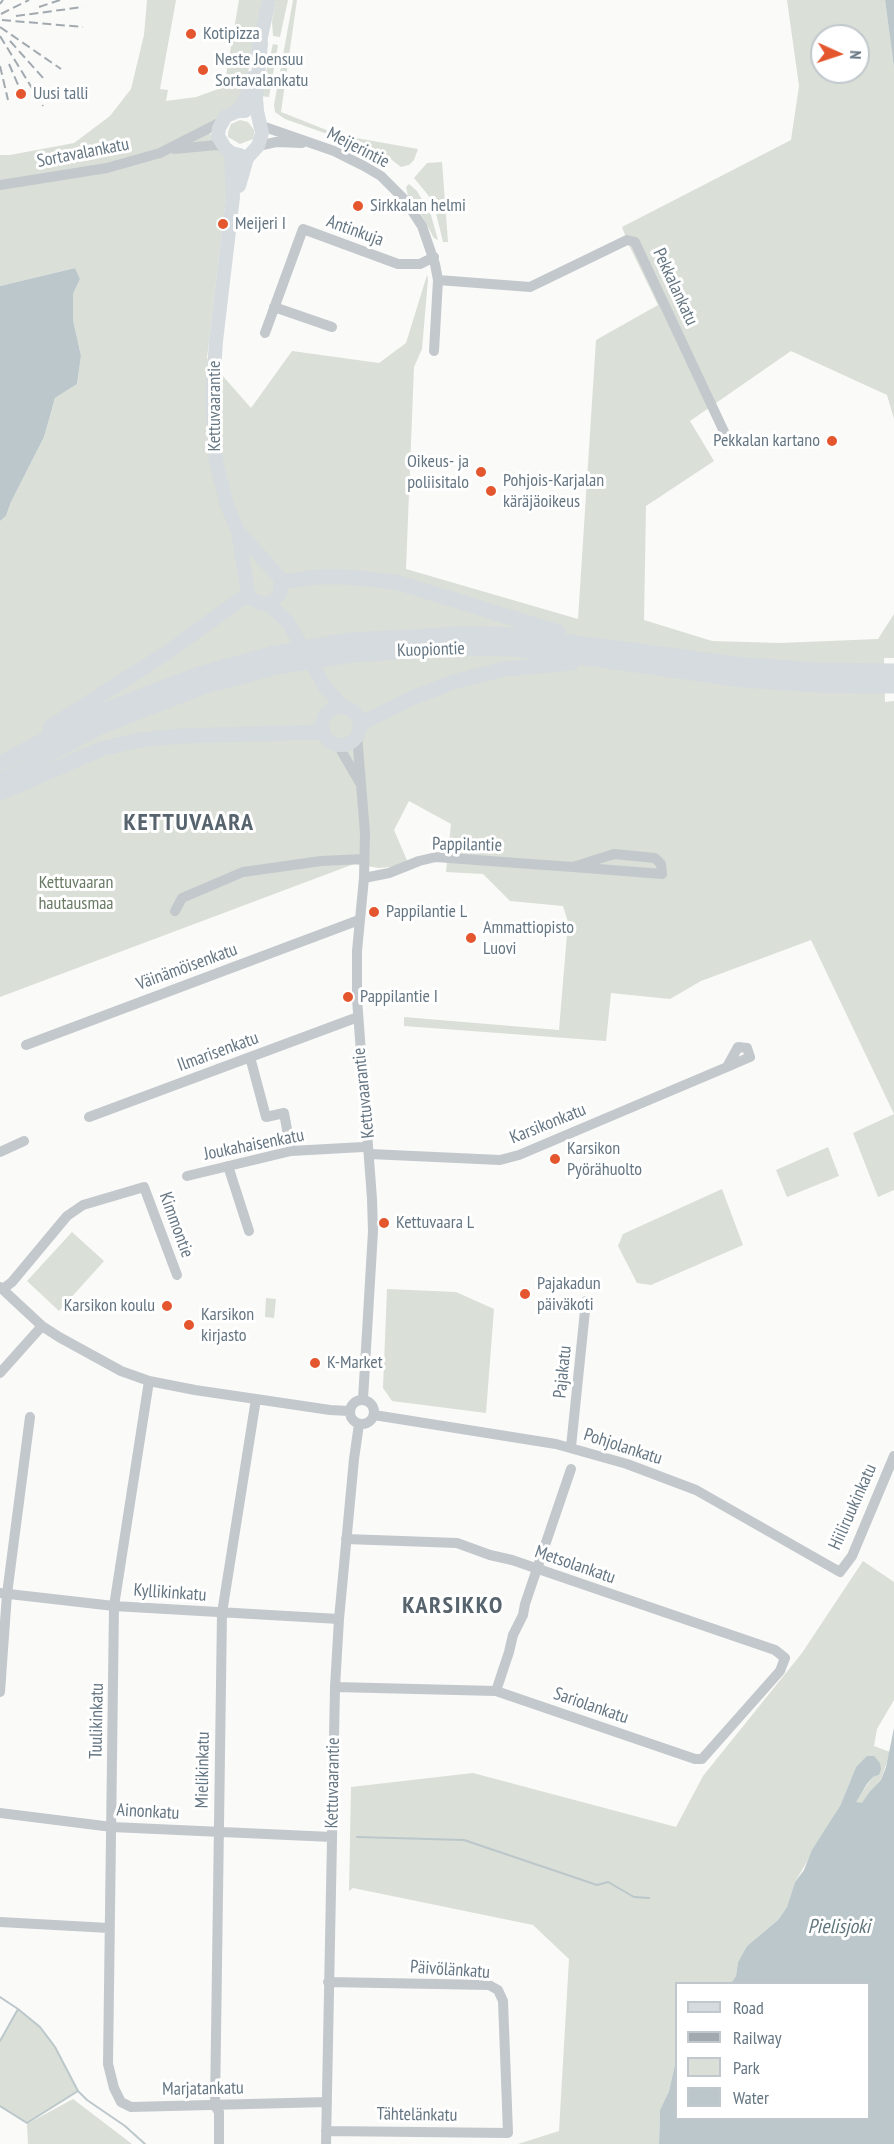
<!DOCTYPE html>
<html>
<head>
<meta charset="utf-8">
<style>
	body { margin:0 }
	#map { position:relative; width:894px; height:2144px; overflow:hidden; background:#fafaf8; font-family:"PT Sans Narrow",sans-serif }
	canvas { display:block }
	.legend { position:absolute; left:675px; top:1982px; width:195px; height:138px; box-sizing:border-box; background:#fff; border:2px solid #c1c8cd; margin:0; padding:8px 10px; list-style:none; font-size:18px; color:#657683 }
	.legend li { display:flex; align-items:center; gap:12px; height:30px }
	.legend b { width:30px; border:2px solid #c1c8cd }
	.north { position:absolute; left:810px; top:24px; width:60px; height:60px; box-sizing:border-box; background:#fff; border:2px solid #c1c8cd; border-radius:50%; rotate:93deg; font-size:16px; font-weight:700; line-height:24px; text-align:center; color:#657683 }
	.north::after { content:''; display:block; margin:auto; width:21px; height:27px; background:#e4572e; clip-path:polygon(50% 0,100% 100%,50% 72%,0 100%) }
</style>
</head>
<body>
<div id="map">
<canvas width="894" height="2144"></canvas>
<ul class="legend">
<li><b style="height:8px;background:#d6dbdf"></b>Road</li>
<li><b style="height:8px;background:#a2aab0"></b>Railway</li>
<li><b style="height:16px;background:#dadfd7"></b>Park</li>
<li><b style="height:16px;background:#bbc7cb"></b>Water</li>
</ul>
<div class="north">N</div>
</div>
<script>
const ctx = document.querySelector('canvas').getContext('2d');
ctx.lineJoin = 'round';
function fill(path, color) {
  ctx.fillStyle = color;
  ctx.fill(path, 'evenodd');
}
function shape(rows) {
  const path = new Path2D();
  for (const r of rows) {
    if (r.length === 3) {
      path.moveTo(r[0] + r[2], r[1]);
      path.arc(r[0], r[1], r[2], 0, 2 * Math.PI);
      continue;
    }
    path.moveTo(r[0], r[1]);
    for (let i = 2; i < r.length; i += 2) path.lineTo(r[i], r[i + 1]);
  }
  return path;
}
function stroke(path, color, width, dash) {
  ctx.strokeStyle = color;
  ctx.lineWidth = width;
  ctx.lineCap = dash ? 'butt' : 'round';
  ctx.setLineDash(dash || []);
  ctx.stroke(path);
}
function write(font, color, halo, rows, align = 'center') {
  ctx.font = font + ' "PT Sans Narrow",sans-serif';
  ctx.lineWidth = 6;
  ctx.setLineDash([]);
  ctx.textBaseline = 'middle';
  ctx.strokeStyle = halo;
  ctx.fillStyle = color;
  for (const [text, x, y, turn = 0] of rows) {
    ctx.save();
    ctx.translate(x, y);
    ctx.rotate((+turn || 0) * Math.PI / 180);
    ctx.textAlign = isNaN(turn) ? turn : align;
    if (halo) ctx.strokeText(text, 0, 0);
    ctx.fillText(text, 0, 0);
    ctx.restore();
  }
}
const green = shape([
	[147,0,176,0,160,89,168,90,166,101,196,97,224,87,239,0,262,0,244,93,238,105,206,127,224,156,229,173,207,358,251,408,292,351,379,363,406,343,427,275,428,279,422,349,414,367,406,569,578,619,596,340,658,305,628,243,622,227,791,140,799,86,787,0,885,0,894,68,894,419,887,395,791,351,690,421,714,461,646,506,644,620,712,641,780,643,878,639,894,614,894,658,884,658,885,702,894,701,894,1190,878,1197,853,1133,894,1114,811,940,701,981,670,999,611,993,606,1041,404,1026,404,1017,559,1030,568,922,563,906,510,901,483,874,446,872,451,824,409,801,394,830,409,865,379,868,354,864,0,997,0,521,6,516,11,502,44,437,55,398,77,384,81,356,73,320,73,294,80,279,75,268,0,286,0,155,10,155,74,143,110,116,131,89,144,35],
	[822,36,858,36,858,72,822,72],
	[276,0,288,0,280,37,273,36,272,21],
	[293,0,297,0,281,112,339,135,418,149,414,160,409,165,401,167,384,154,285,119,275,112,274,105],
	[273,44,278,45,269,97,260,96],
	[240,120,248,122,254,130,254,134,253,139,240,144,228,137,228,132,231,124],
	[442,162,448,242,443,242,435,209,428,195,414,178,427,163],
	[409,184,417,191,431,215,438,240,434,238,416,205,408,196,406,187],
	[828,1147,839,1176,787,1197,776,1170],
	[722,1189,743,1245,651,1285,637,1283,618,1246,623,1234],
	[72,1232,104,1261,59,1311,27,1281],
	[387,1289,456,1292,494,1309,486,1413,392,1401,383,1388],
	[266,1298,276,1299,274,1318,265,1317],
	[863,1561,894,1582,894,1700,877,1729,874,1746,890,1752,881,1780,870,1791,862,1804,855,1802,873,1777,879,1775,880,1763,874,1757,856,1767,840,1806,795,1882,787,1907,778,1920,747,1946,738,1962,736,1976,731,1983,676,1984,676,2060,669,2091,660,2110,659,2144,518,2144,559,2131,569,1959,533,1925,353,1888,349,1891,351,1787,473,1773,676,1827,703,1776,802,1653],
	[18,2009,40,2027,51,2040,78,2091,27,2123,0,2106,0,2041],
	[73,2099,132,2144,28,2144,27,2124]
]);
const water = shape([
	[885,0,894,0,894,68],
	[75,268,80,279,73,294,73,320,81,356,77,384,55,398,44,437,11,502,6,516,0,521,0,286],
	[894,1728,894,2144,659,2144,660,2110,669,2091,676,2060,676,2118,868,2118,868,1984,731,1983,736,1976,738,1962,747,1946,778,1920,787,1907,795,1882,804,1870,812,1850,840,1806,856,1767,867,1756,874,1756,880,1763,881,1769,879,1775,873,1777,867,1784,856,1802,862,1803,870,1791,881,1780,886,1767]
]);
const stream = shape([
	[357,1837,464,1840,597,1885,608,1882,634,1897,649,1898],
	[0,1997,18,2009,40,2027,55,2047,78,2091,87,2100,125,2126,145,2144],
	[0,2041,18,2009],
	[0,2106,27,2123,78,2091]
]);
const minor = shape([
	[262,126,334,151,364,166,381,176,405,200,422,226,435,264,438,280,434,351],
	[258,146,276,142,302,143],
	[174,149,217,145,225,148],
	[0,185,107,168,160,153,221,122],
	[438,280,530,287,627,240,635,242,727,438],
	[274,307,332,327],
	[265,333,303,229,398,264,420,264,434,257],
	[357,735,365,833,364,878,357,951,357,999,372,1199,373,1231,363,1399],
	[338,745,360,783],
	[364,878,389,873,419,861,436,857,517,863,573,867,662,874,661,864,655,858,614,854,573,867],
	[175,911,182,898,243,872,321,861,364,859],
	[26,1045,359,920],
	[250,1057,266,1117,284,1113,291,1151],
	[89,1117,358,1017],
	[0,1152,24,1141],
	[370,1154,500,1160,519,1155,727,1067,738,1047,747,1048,750,1057,727,1067],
	[228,1166,249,1231],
	[187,1176,291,1151,363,1147],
	[0,1287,42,1326,59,1337,121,1371,149,1381,195,1390,330,1410,349,1411],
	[3,1289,12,1282,67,1216,83,1205,144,1187,177,1275],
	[0,1373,42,1326],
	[149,1381,114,1606,108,2064,114,2088,121,2102,131,2107,327,2102],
	[362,1412,12],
	[374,1415,556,1444,627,1464,696,1490,840,1572,852,1556,894,1456],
	[571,1447,586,1301],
	[0,1593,114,1606,339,1619],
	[335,1687,496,1691,695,1759,702,1759,780,1671,785,1658,775,1650,512,1560,490,1555,457,1543,346,1539],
	[496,1691,509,1652,513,1635,523,1615,525,1604,571,1469],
	[0,1692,7,1594,30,1417],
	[0,1813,112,1827,332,1837],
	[0,1922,109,1928],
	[326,2131,508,2133,503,2001,498,1990,489,1985,328,1982],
	[219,2144,219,2112,215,2106,222,1613,256,1399],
	[326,2144,335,1687,339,1619,354,1459,359,1424]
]);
const major = shape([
	[258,51,269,0],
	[238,111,247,96,251,78],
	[231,153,233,197,216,341,212,400,216,461,227,505,238,531,279,577,281,582,280,593,273,602,262,604,252,599,248,594,238,531],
	[240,155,231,153,225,148,218,136,219,128,226,116,238,111,245,111],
	[239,186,247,158,258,146,262,133,257,111,256,98,261,43],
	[268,604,288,622,325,687,343,707],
	[341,726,19]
]);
const highway = shape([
	[281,582,318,577,346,577,396,582,558,632],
	[360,724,410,699,453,682,505,669,572,663],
	[50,727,165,654,248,594],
	[0,763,94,714,199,674,274,653,350,640,463,634,517,635,744,665,818,670,894,671],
	[0,781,100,727,203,687,277,667,352,655,464,648,514,649,601,660,743,680,817,685,894,686],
	[0,793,101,749,140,740,180,736,322,732]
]);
const rail = shape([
	[0,4,3,0],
	[39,7,60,0],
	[1,14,29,0],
	[16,16,83,7],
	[2,20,83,27],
	[0,27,61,69],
	[0,36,43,106],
	[10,41,44,79],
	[9,64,22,94],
	[0,66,8,100]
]);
const markers = [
	[191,34,6,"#e4572e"],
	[203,70,6,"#e4572e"],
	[21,94,6,"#e4572e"],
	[358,206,6,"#e4572e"],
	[223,224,6,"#e4572e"],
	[832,441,6,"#e4572e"],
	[481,472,6,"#e4572e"],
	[491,491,6,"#e4572e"],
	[374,912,6,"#e4572e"],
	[471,938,6,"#e4572e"],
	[348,997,6,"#e4572e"],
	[555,1159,6,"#e4572e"],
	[384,1223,6,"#e4572e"],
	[525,1294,6,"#e4572e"],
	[167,1306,6,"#e4572e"],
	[189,1325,6,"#e4572e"],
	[315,1363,6,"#e4572e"]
];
const poiNames = [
	["Kotipizza",203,34],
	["Neste Joensuu",215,60],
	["Sortavalankatu",215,81],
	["Uusi talli",33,94],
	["Sirkkalan helmi",370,206],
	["Meijeri I",235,224],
	["Pekkalan kartano",820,441,"right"],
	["Oikeus- ja",469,462,"right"],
	["poliisitalo",469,483,"right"],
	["Pohjois-Karjalan",503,481],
	["käräjäoikeus",503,502],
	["Pappilantie L",386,912],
	["Ammattiopisto",483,928],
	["Luovi",483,949],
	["Pappilantie I",360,997],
	["Karsikon",567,1149],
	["Pyörähuolto",567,1170],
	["Kettuvaara L",396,1223],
	["Pajakadun",537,1284],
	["päiväkoti",537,1305],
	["Karsikon koulu",155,1306,"right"],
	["Karsikon",201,1315],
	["kirjasto",201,1336],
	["K-Market",327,1363]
];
const streetNames = [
	["Meijerintie",358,148,27],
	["Sortavalankatu",83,153,-11],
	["Antinkuja",355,231,20],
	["Pekkalankatu",675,287,65],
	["Kettuvaarantie",215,406,-90],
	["Kuopiontie",431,650,-2],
	["Pappilantie",467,845,1],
	["Väinämöisenkatu",187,967,-20],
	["Ilmarisenkatu",218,1052,-20],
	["Kettuvaarantie",364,1093,-96],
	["Karsikonkatu",548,1124,-22],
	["Joukahaisenkatu",254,1145,-11],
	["Kimmontie",176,1225,70],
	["Pajakatu",563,1372,-84],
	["Pohjolankatu",623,1447,18],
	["Hiiliruukinkatu",853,1507,-66],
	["Metsolankatu",575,1565,19],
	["Kyllikinkatu",170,1593,4],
	["Sariolankatu",591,1706,19],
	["Tuulikinkatu",97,1721,-89],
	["Mielikinkatu",203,1770,-89],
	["Kettuvaarantie",333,1783,-89],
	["Ainonkatu",148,1812,3],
	["Päivölänkatu",450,1970,4],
	["Marjatankatu",203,2089,-1],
	["Tähtelänkatu",417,2115,1]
];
const parkNames = [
	["Kettuvaaran",76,883],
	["hautausmaa",76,904]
];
const waterNames = [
	["Pielisjoki",839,1927]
];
const districtNames = [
	["KETTUVAARA",189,823],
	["KARSIKKO",453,1606]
];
fill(green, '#dadfd7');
fill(water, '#bbc7cb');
stroke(stream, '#bbc7cb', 2);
stroke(minor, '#c3c8cc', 10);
stroke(major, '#d6dbdf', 14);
stroke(highway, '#d6dbdf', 15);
stroke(rail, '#a2aab0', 2, [9, 4.5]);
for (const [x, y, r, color] of markers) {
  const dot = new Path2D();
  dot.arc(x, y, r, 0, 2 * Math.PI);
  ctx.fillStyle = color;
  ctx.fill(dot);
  stroke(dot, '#fff', 2);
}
write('18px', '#657683', '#fff', poiNames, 'left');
write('18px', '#657683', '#fff', streetNames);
write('18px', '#687a64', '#fff', parkNames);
write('italic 20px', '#60757c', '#fff', waterNames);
ctx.letterSpacing = '1.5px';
write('bold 24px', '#57646e', '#fff', districtNames);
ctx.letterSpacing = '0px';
</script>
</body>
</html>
